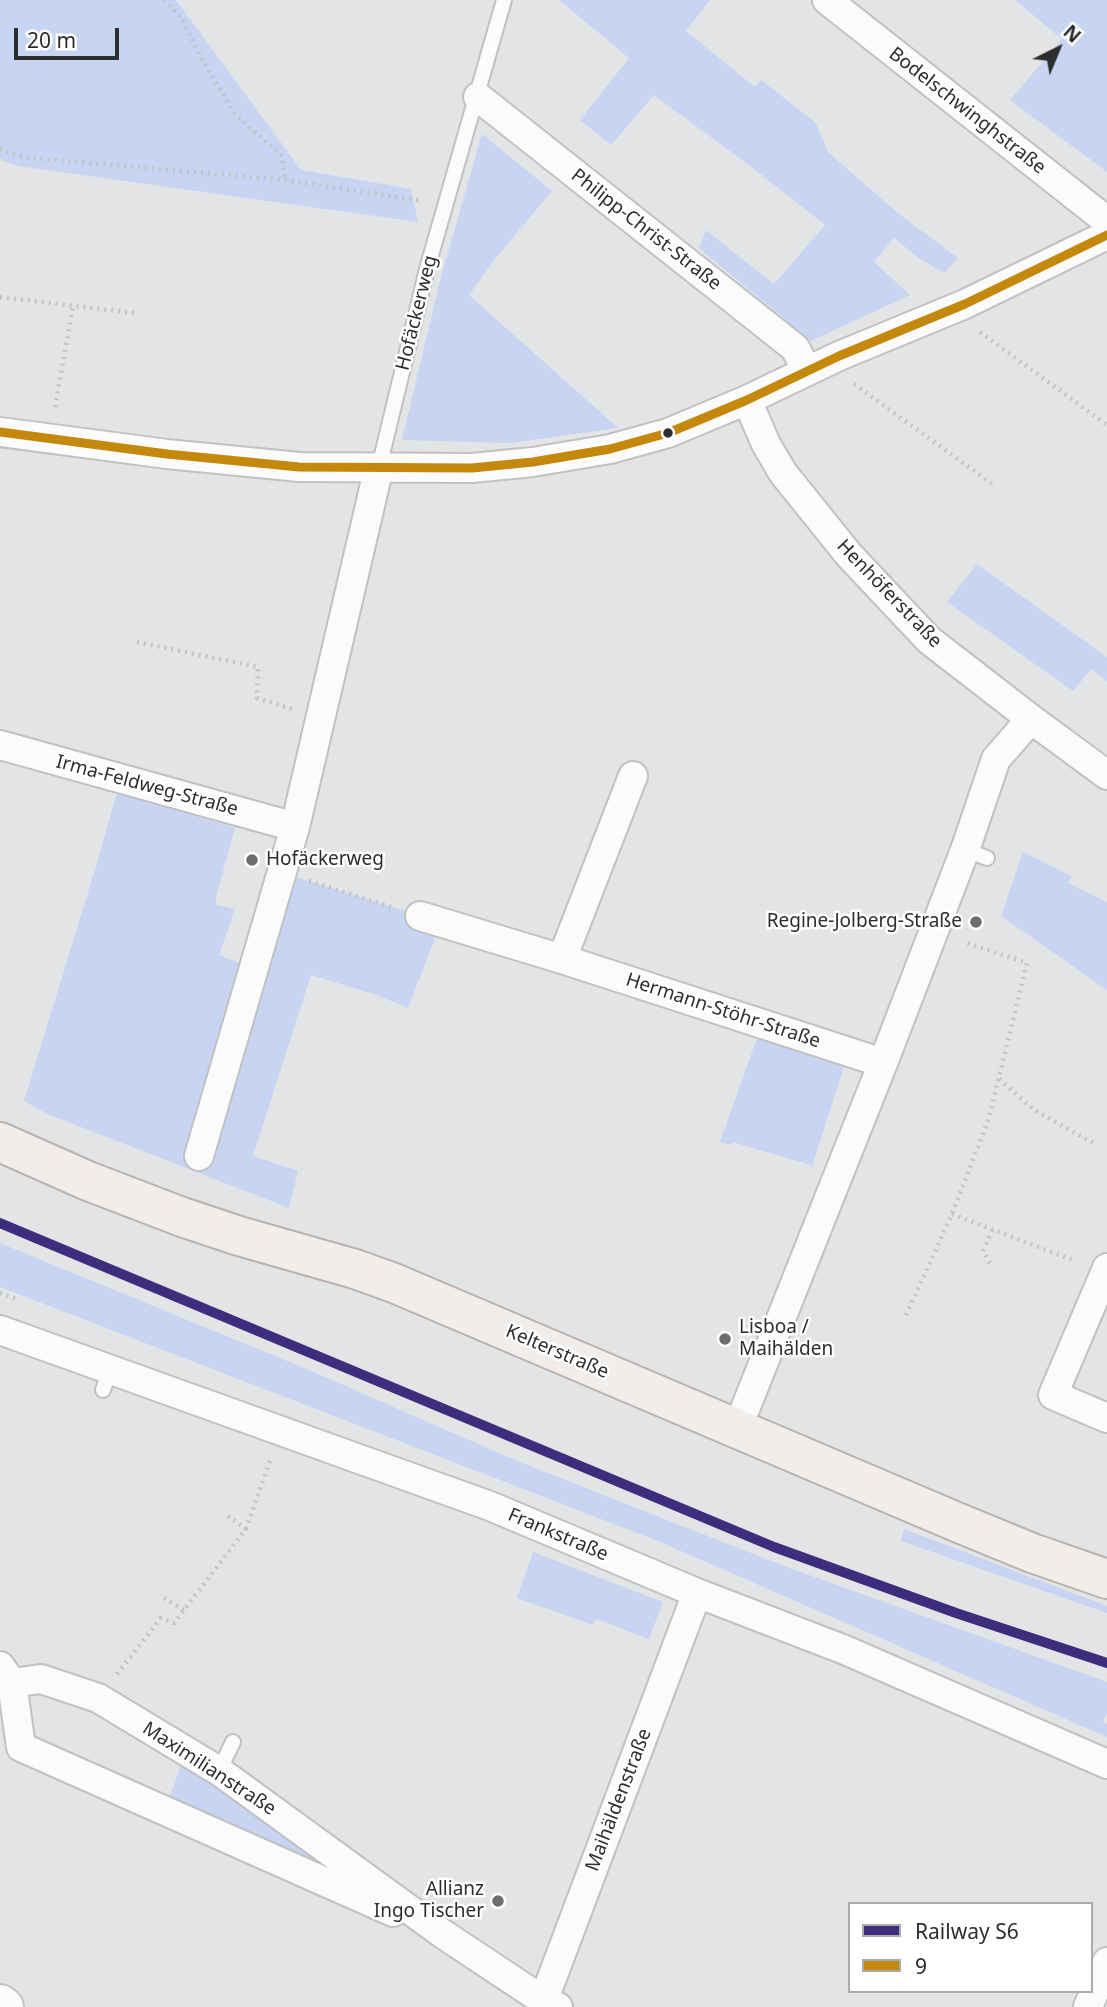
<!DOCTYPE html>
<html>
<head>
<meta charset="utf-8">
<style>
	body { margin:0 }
	#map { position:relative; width:1107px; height:2007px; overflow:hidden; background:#e2e4e6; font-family:"Noto Sans",sans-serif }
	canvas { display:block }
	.legend { position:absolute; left:848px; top:1902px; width:245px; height:91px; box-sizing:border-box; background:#fff; border:2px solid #ababab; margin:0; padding:9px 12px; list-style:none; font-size:21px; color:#2c2d2e }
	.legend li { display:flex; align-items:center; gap:14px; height:35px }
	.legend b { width:35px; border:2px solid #ababab }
	.north { position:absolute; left:1023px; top:14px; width:70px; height:70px; -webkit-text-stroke:5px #fff; paint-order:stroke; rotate:43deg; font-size:19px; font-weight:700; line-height:28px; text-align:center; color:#2c2d2e }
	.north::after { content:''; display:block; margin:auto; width:24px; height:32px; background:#2c2d2e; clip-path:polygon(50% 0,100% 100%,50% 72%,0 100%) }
	.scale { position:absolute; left:14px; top:28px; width:105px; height:32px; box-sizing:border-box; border:4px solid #2c2d2e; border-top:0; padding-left:9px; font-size:21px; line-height:24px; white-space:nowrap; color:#2c2d2e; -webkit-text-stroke:5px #fff; paint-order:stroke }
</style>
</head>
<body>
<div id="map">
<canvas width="1107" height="2007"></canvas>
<ul class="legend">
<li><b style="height:9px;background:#3d2d7c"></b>Railway S6</li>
<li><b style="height:9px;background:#c4880c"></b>9</li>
</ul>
<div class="north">N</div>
<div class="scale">20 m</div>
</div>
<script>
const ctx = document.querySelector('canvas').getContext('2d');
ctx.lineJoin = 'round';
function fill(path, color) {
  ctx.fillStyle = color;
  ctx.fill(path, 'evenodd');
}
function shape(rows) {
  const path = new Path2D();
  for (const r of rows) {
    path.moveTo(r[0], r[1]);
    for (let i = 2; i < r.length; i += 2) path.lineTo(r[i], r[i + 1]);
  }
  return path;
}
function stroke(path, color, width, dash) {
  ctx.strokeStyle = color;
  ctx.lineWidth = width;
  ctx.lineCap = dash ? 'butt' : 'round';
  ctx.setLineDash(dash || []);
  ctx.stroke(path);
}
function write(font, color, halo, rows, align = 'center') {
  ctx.font = font + ' "Noto Sans",sans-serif';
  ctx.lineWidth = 5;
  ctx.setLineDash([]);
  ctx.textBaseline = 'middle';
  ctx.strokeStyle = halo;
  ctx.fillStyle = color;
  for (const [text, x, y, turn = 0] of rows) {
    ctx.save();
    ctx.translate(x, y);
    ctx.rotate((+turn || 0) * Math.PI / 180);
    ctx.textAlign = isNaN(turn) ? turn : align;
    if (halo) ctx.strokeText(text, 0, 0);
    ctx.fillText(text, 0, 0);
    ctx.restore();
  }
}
const green = shape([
	[0,0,176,0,301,170,411,189,418,222,18,166,0,160],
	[559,0,710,0,686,31,755,87,761,80,815,122,828,152,899,214,958,258,944,273,920,259,894,238,874,262,910,295,811,341,699,248,706,230,774,284,825,225,754,169,654,95,611,145,580,120,629,58],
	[1015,0,1107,0,1107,172,1010,100,1062,39],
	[482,134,552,191,494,260,469,295,618,428,511,443,402,440,441,277],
	[977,564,1107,657,1107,681,1091,669,1073,691,947,602],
	[117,792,235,828,216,896,216,905,235,909,219,955,253,969,292,876,441,922,408,1008,374,994,311,975,253,1156,298,1171,289,1208,45,1113,24,1101,97,863],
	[1023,852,1072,876,1068,883,1107,902,1107,990,1001,916],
	[757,1038,844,1067,811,1169,811,1165,732,1142,730,1145,720,1142],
	[0,1243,309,1370,517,1461,784,1566,1107,1682,1107,1713,1103,1722,1107,1724,1107,1737,658,1541,0,1287],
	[904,1529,1107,1606,1107,1613,901,1541],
	[533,1552,663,1602,649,1639,596,1619,593,1625,517,1598],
	[184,1756,348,1878,167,1806]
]);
const path = shape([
	[164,0,181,17,203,61,235,114,282,156,285,180],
	[0,149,22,157,285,180,422,201],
	[0,297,134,313],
	[980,332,1107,425],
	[854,384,995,486],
	[55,407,73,306],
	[137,642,258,667,257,698,292,709],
	[309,881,391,907],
	[999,1079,1034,1110,1097,1145],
	[952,1214,1075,1261],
	[990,1263,983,1251,993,1228],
	[0,1293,17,1299],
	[906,1315,952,1214,989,1118,1027,963,964,942],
	[246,1529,270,1461],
	[164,1598,184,1610],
	[117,1674,161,1618,174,1623,246,1529,226,1515]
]);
const lane = shape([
	[379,467,427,269,504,0],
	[965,850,987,858],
	[103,1390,110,1369],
	[219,1771,233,1742]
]);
const street = shape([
	[827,0,1107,221],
	[478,97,795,348,807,371],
	[747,400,766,444,783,473,849,555,929,640,1031,719,1107,775],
	[0,432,167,454,299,467,472,468,533,462,610,449,668,433,747,400,839,356,965,304,1107,235],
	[0,745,295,827],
	[420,916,562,959,883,1063],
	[562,959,633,776],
	[199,1156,295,827,379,467],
	[1107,1268,1053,1395,1107,1418],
	[0,1330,490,1506,697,1593,845,1650,1107,1764],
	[737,1429,883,1063,965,850,996,759,1031,719],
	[0,1666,12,1683,21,1747,393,1912],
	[12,1683,41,1679,98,1698,219,1771,443,1934,544,2001,558,2007],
	[541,2007,697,1593],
	[1088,2007,1107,1962]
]);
const secondary = shape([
	[0,2004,4,2007]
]);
const primary = shape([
	[0,1142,88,1181,182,1217,239,1236,355,1269,394,1283,959,1523,1032,1553,1107,1579]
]);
const bus1 = shape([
	[0,432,167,454,299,467,472,468,533,462,610,449,668,433,747,400,839,356,965,304,1107,235]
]);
const rail1 = shape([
	[0,1223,774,1547,956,1613,1107,1663]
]);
const markers = [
	[668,433,6,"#2c2d2e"],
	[252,860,7,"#6c6d6e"],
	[976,922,7,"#6c6d6e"],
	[725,1339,7,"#6c6d6e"],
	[498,1901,7,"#6c6d6e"]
];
const streetNames = [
	["Bodelschwinghstraße",967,111,38],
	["Philipp-Christ-Straße",646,230,38],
	["Hofäckerweg",417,313,-76],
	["Henhöferstraße",889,594,46],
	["Irma-Feldweg-Straße",147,786,15],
	["Hermann-Stöhr-Straße",723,1011,18],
	["Kelterstraße",557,1352,23],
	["Frankstraße",558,1535,23],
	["Maximilianstraße",209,1769,33],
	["Maihäldenstraße",619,1800,-69]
];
const poiNames = [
	["Hofäckerweg",266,860],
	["Regine-Jolberg-Straße",962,922,"right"],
	["Lisboa /",739,1328],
	["Maihälden",739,1350],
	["Allianz",484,1890,"right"],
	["Ingo Tischer",484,1912,"right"]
];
fill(green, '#c7d5f2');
stroke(lane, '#c0c1c3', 18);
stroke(street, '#c0c1c3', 32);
stroke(secondary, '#c0c1c3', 42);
stroke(primary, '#bab2af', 42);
stroke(path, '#c3c3c3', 4.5, [2, 5]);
stroke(lane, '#fbfbfb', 14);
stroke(street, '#fbfbfb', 28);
stroke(secondary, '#fbfbfb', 38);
stroke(primary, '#f1edeb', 38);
stroke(bus1, '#c4880c', 9);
stroke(rail1, '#3d2d7c', 10);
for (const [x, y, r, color] of markers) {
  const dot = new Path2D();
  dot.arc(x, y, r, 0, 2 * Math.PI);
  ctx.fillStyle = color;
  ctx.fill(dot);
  stroke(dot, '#fff', 2.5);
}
write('19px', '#2c2d2e', '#fff', streetNames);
write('19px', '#2c2d2e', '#fff', poiNames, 'left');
</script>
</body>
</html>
